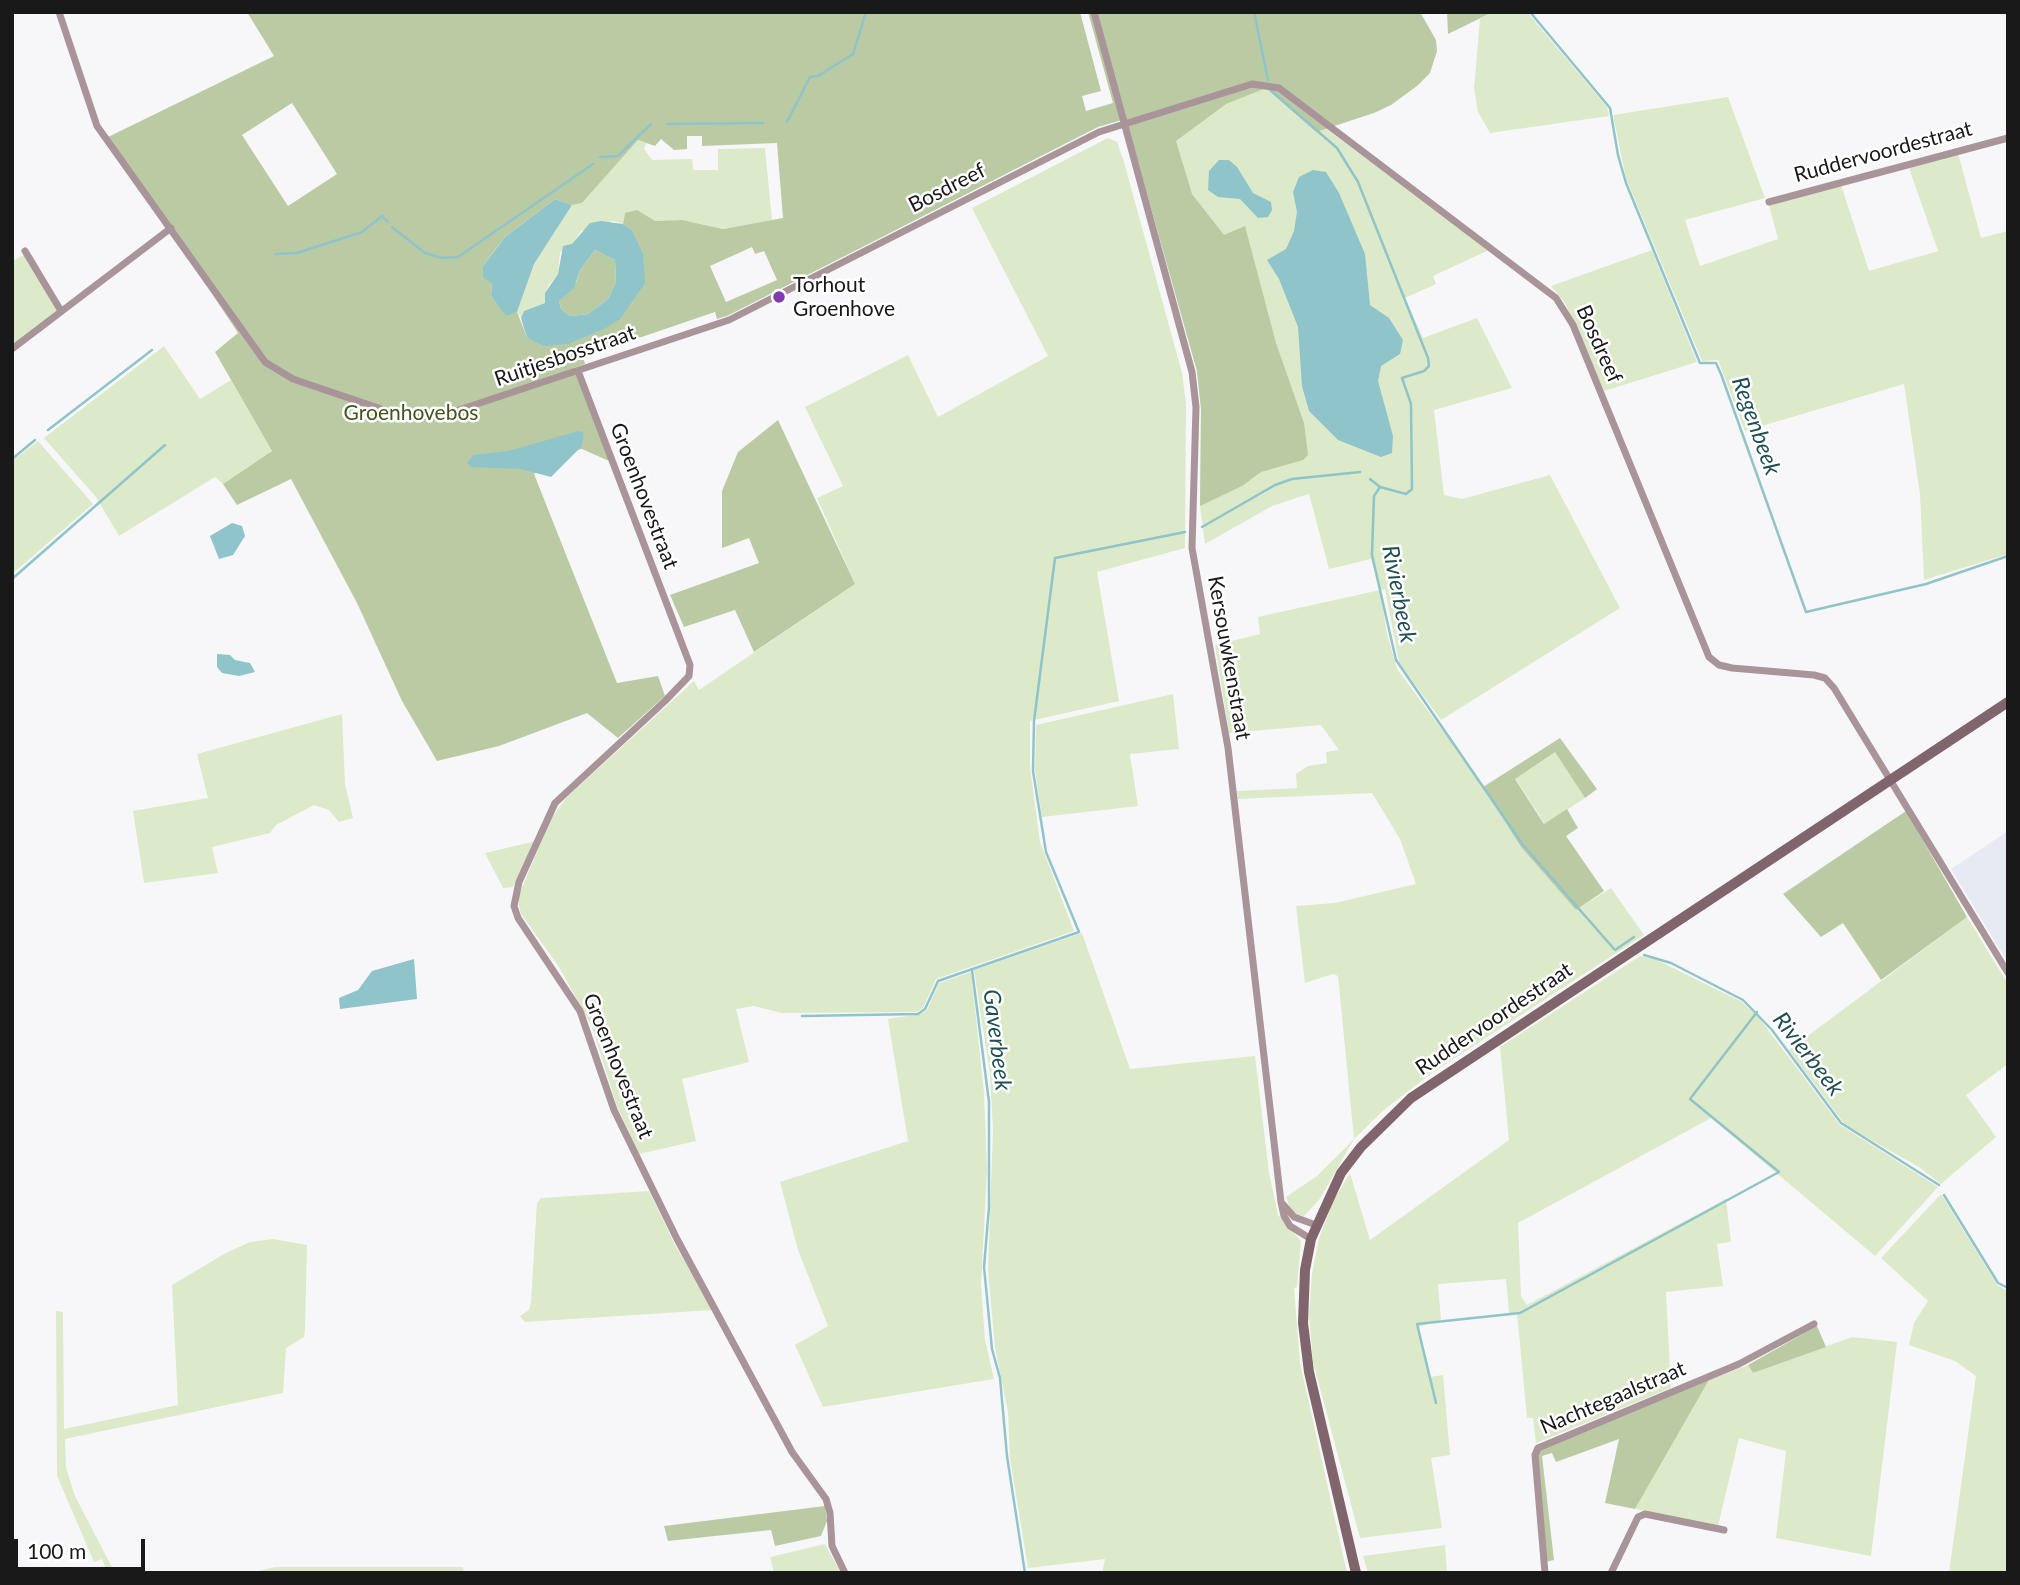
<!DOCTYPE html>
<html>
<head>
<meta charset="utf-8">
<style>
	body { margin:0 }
	#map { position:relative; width:2020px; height:1585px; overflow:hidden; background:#f7f7f9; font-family:Lato,sans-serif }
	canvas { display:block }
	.frame { position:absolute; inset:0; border:14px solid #191919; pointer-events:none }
	.scale { position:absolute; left:14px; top:1539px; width:131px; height:32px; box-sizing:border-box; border:4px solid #191919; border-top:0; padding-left:9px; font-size:21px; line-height:24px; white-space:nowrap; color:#191919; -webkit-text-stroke:5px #fff; paint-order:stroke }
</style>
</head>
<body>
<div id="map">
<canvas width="2020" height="1585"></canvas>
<div class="frame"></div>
<div class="scale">100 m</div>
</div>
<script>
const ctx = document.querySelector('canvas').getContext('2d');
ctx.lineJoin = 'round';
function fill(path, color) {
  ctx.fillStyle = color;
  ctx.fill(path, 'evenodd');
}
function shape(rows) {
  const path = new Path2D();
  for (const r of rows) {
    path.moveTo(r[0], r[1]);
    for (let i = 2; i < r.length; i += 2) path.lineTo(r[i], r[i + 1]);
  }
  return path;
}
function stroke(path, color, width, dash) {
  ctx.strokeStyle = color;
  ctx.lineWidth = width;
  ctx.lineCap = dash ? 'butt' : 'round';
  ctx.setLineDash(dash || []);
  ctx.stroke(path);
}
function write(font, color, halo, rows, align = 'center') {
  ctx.font = font + ' Lato,sans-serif';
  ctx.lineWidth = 5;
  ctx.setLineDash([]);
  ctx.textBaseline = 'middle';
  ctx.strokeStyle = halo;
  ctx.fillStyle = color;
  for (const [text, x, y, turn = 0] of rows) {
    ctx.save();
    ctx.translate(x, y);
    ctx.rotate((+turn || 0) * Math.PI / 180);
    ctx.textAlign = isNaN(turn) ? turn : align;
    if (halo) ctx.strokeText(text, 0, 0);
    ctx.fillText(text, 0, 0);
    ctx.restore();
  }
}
const built = shape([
	[2008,831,2008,963,1951,869]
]);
const green = shape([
	[1493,12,1527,12,1607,107,1609,116,1490,133,1478,112,1474,88,1480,19],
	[1266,88,1316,132,1324,127,1489,250,1433,276,1436,284,1405,298,1423,338,1477,318,1512,388,1434,410,1444,495,1462,499,1550,475,1620,608,1441,720,1399,663,1385,589,1380,591,1387,634,1397,669,1472,770,1521,847,1576,910,1611,888,1644,935,1432,1073,1385,1109,1354,1139,1319,1200,1304,1216,1292,1214,1286,1197,1317,1176,1354,1139,1338,976,1333,974,1305,983,1296,906,1335,903,1416,884,1400,839,1372,793,1238,799,1237,791,1297,788,1296,774,1308,766,1327,763,1326,752,1339,750,1321,725,1229,733,1215,645,1260,634,1258,617,1380,590,1371,559,1329,569,1309,494,1272,506,1205,544,1200,506,1201,409,1197,371,1129,128],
	[1728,97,1765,198,1685,220,1700,266,1778,239,1769,205,1841,185,1869,271,1938,251,1909,168,1958,153,1981,238,2008,231,2008,554,1924,580,1920,494,1904,384,1745,431,1718,360,1702,361,1626,178,1613,115],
	[1108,138,1117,142,1124,162,1182,373,1186,403,1185,548,1097,572,1119,701,1030,721,1030,768,1040,842,1074,931,936,979,923,1008,917,1012,782,1013,754,1006,736,1009,749,1062,682,1079,696,1141,639,1154,617,1106,592,1027,559,967,521,914,519,905,518,897,551,819,567,797,694,681,699,690,855,584,817,498,843,486,805,407,908,355,938,417,1048,356,972,208],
	[638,140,646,143,644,149,652,160,692,159,693,170,718,170,718,149,765,148,772,220,723,229,682,220,655,221,625,213,623,224,613,221,581,231,572,245,560,252,558,274,548,286,545,303,524,311,521,318,517,312,534,264,572,205,582,203],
	[1652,250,1697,362,1604,391,1565,303,1551,286],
	[24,255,58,312,12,345,12,261],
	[164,346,200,399,231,380,272,451,223,484,215,477,119,536,96,497,44,438],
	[38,441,93,504,12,574,12,461],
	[1173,694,1179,749,1130,754,1138,806,1042,817,1035,770,1036,725],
	[342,714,345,784,353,818,339,822,329,810,314,805,276,825,270,833,212,847,218,873,144,883,133,811,208,798,197,754],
	[1555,752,1585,798,1545,824,1515,778],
	[536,841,513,887,503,888,485,853],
	[1967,917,2008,984,2008,1064,1966,1095,1996,1137,1941,1184,1919,1167,1846,1126,1789,1050],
	[1082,933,1130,1069,1255,1056,1269,1173,1278,1215,1301,1241,1297,1287,1294,1288,1300,1363,1347,1573,1102,1573,1105,1559,1028,1568,1010,1459,1008,1412,995,1347,988,1270,993,1130,990,1074,974,970],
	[1640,956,1657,960,1742,1002,1759,1018,1840,1125,1938,1187,1875,1256,1711,1118,1518,1223,1521,1296,1527,1305,1726,1199,1731,1242,1717,1244,1723,1286,1666,1292,1671,1388,1536,1443,1533,1418,1527,1418,1517,1313,1509,1313,1506,1279,1438,1284,1441,1320,1419,1327,1430,1377,1443,1375,1450,1455,1431,1458,1442,1528,1360,1538,1313,1362,1309,1315,1312,1274,1319,1238,1334,1200,1350,1173,1370,1240,1509,1140,1500,1047],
	[971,972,984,1092,987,1170,981,1284,985,1340,994,1379,823,1407,795,1345,828,1326,798,1250,780,1182,908,1141,888,1019,921,1014,927,1010,939,983],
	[649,1191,675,1245,713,1310,525,1322,520,1316,529,1310,531,1302,537,1203,541,1198],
	[1941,1194,1997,1285,2008,1291,2008,1573,1949,1573,1976,1376,1955,1361,1909,1345,1914,1323,1928,1301,1881,1258],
	[273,1239,307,1245,305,1330,304,1337,286,1348,283,1393,65,1439,66,1468,75,1496,115,1573,108,1573,102,1559,94,1562,57,1476,56,1311,63,1312,64,1429,178,1405,172,1285,226,1253,250,1242],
	[1852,1337,1897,1342,1871,1556,1776,1538,1786,1451,1739,1438,1718,1526,1635,1509,1709,1380,1748,1365,1753,1373],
	[825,1544,841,1573,774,1573,770,1557],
	[1445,1545,1447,1573,1368,1573,1363,1556],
	[275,1567,463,1567,464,1573,250,1573]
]);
const forest = shape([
	[247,12,1080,12,1101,91,1082,96,1086,111,1113,103,1088,12,1420,12,1436,40,1437,51,1430,73,1417,86,1391,105,1374,113,1316,132,1266,88,1226,104,1176,141,1192,194,1224,235,1245,226,1276,343,1304,423,1308,455,1303,460,1261,472,1242,486,1200,506,1201,409,1197,371,1126,119,1098,127,727,316,717,319,715,312,583,357,585,364,574,368,609,461,582,449,553,455,534,474,617,683,658,676,665,696,618,738,587,713,499,746,437,761,402,701,357,603,291,479,237,505,223,484,272,451,215,352,238,333,108,137,274,56],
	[292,103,337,174,288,206,242,135],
	[687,136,702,136,702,146,777,143,783,218,723,229,682,220,655,221,637,210,625,213,623,224,631,229,606,328,527,337,517,312,506,315,491,296,492,284,483,266,494,251,505,237,555,199,572,205,582,203,638,140,655,146,661,139,674,150,687,149],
	[752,247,755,254,764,251,777,280,726,302,710,266],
	[1447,12,1493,12,1448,34],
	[595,250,615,260,616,282,608,299,588,314,570,316,561,309,559,301,576,283,580,270],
	[778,420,855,584,754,652,735,610,684,627,670,595,759,563,749,538,722,548,722,491,738,452],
	[1560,738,1597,789,1585,798,1555,752,1515,779,1544,824,1567,809,1578,828,1566,836,1604,891,1576,910,1521,847,1483,787],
	[1906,811,1967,917,1881,980,1843,923,1821,937,1783,894],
	[1817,1326,1826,1347,1753,1373,1748,1365],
	[1709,1380,1635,1509,1605,1503,1619,1439,1556,1462,1552,1453,1542,1456,1554,1560,1545,1562,1535,1452],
	[825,1506,827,1521,821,1536,775,1546,771,1530,668,1541,664,1526]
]);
const water = shape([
	[1219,160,1229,160,1237,167,1253,193,1271,202,1272,210,1268,217,1258,218,1240,199,1218,197,1208,190,1209,171],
	[1313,170,1326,172,1339,193,1365,254,1370,305,1389,318,1403,340,1400,354,1381,366,1378,381,1393,436,1392,453,1381,457,1338,440,1309,411,1302,386,1298,327,1279,279,1267,260,1286,249,1294,231,1297,212,1293,192,1299,177],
	[555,199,572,205,534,264,517,312,506,316,491,296,492,284,483,277,483,266,505,237],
	[601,221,623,224,631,229,643,254,645,283,620,319,606,328,568,344,545,346,535,342,527,337,523,325,521,318,524,311,545,303,545,293,558,274,563,246,572,244,590,223],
	[595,250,615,260,616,282,608,299,588,314,570,316,561,309,559,301,574,288,580,270],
	[579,431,584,433,582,446,551,477,521,469,472,467,467,463,474,455,508,451],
	[232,523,242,526,245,536,233,555,219,559,210,536],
	[217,654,230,655,235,660,250,663,255,672,239,676,222,673,217,667],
	[414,959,417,999,340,1009,339,998,358,990,372,971]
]);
const stream = shape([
	[1254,12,1268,80],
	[1530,12,1610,108,1618,155,1626,183,1700,363,1716,363,1721,374,1806,612,1926,584,2008,556],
	[1269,89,1337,148,1358,182,1428,358,1429,366,1424,371,1402,378,1411,404,1412,489,1406,494,1380,487,1374,496,1372,555,1396,660,1523,845,1615,950,1634,937],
	[787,122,810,77,818,76,853,54,866,12],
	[667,124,763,123],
	[600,157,618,156,651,124],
	[392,227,425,253,442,258,458,257,593,164],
	[275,254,297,253,362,232,382,216,388,222],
	[48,430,152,350],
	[12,459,35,440],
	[1370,479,1380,487],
	[1202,527,1275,485,1292,479,1360,472],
	[12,579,165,445],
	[1644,955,1671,963,1743,1000,1772,1030,1841,1123,1939,1185],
	[972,970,989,1102,989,1207,984,1267,992,1349,1000,1378,1007,1456,1025,1573],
	[802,1016,918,1014,925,1009,938,981,1079,932,1046,852,1033,771,1034,721,1055,558,1185,532],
	[1944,1195,1998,1283,2008,1288],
	[1436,1403,1417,1324,1520,1313,1779,1172,1690,1099,1757,1012]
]);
const street = shape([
	[59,12,97,126,265,362,293,379,396,414,415,418,447,414,729,320,1099,132,1252,84,1279,88,1556,298,1573,325,1709,657,1719,665,1732,668,1814,675,1825,678,1834,688,2008,973],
	[1094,12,1192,372,1196,407,1192,548,1228,748,1281,1202],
	[1769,202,2008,138],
	[25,251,61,311],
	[12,349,171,228],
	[578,371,690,665,689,676,665,701,555,803,519,882,514,906,518,918,580,1011,614,1110,677,1239,792,1452,826,1499,830,1513,832,1546,845,1573],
	[1311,1239,1290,1226,1284,1216,1281,1202,1294,1217,1316,1225],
	[1545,1573,1535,1455,1538,1448,1739,1364,1814,1324],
	[1611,1573,1638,1517,1645,1514,1724,1530]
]);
const secondary = shape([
	[1356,1573,1309,1372,1303,1323,1305,1270,1311,1239,1341,1173,1361,1147,1411,1098,2008,702]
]);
const markers = [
	[779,297,7,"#813caf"]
];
const streetNames = [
	["Ruddervoordestraat",1883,152,-15],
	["Bosdreef",947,188,-27],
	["Bosdreef",1599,344,66],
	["Ruitjesbosstraat",565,356,-19],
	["Groenhovestraat",644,496,69],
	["Kersouwkenstraat",1229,658,80],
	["Ruddervoordestraat",1494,1019,-34],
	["Groenhovestraat",618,1066,68],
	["Nachtegaalstraat",1613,1398,-23]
];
const poiNames = [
	["Torhout",793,285],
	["Groenhove",793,309]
];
const parkNames = [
	["Groenhovebos",411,413]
];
const waterNames = [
	["Regenbeek",1756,426,70],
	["Rivierbeek",1399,594,79],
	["Gaverbeek",997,1040,83],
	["Rivierbeek",1808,1054,52]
];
fill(built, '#e7eaf3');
fill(green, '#dceac9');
fill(forest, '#bacba4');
fill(water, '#8fc4ca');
stroke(stream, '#8fc4ca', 2.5);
stroke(street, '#a89499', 7);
stroke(secondary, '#81656c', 10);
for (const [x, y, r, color] of markers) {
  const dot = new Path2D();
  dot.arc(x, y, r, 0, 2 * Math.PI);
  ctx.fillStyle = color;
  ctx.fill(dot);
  stroke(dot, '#fff', 2.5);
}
write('21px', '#191919', '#fff', streetNames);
write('21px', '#191919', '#fff', poiNames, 'left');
write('21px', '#41551c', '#fff', parkNames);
write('italic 23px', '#1f4e53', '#fff', waterNames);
</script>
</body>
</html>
